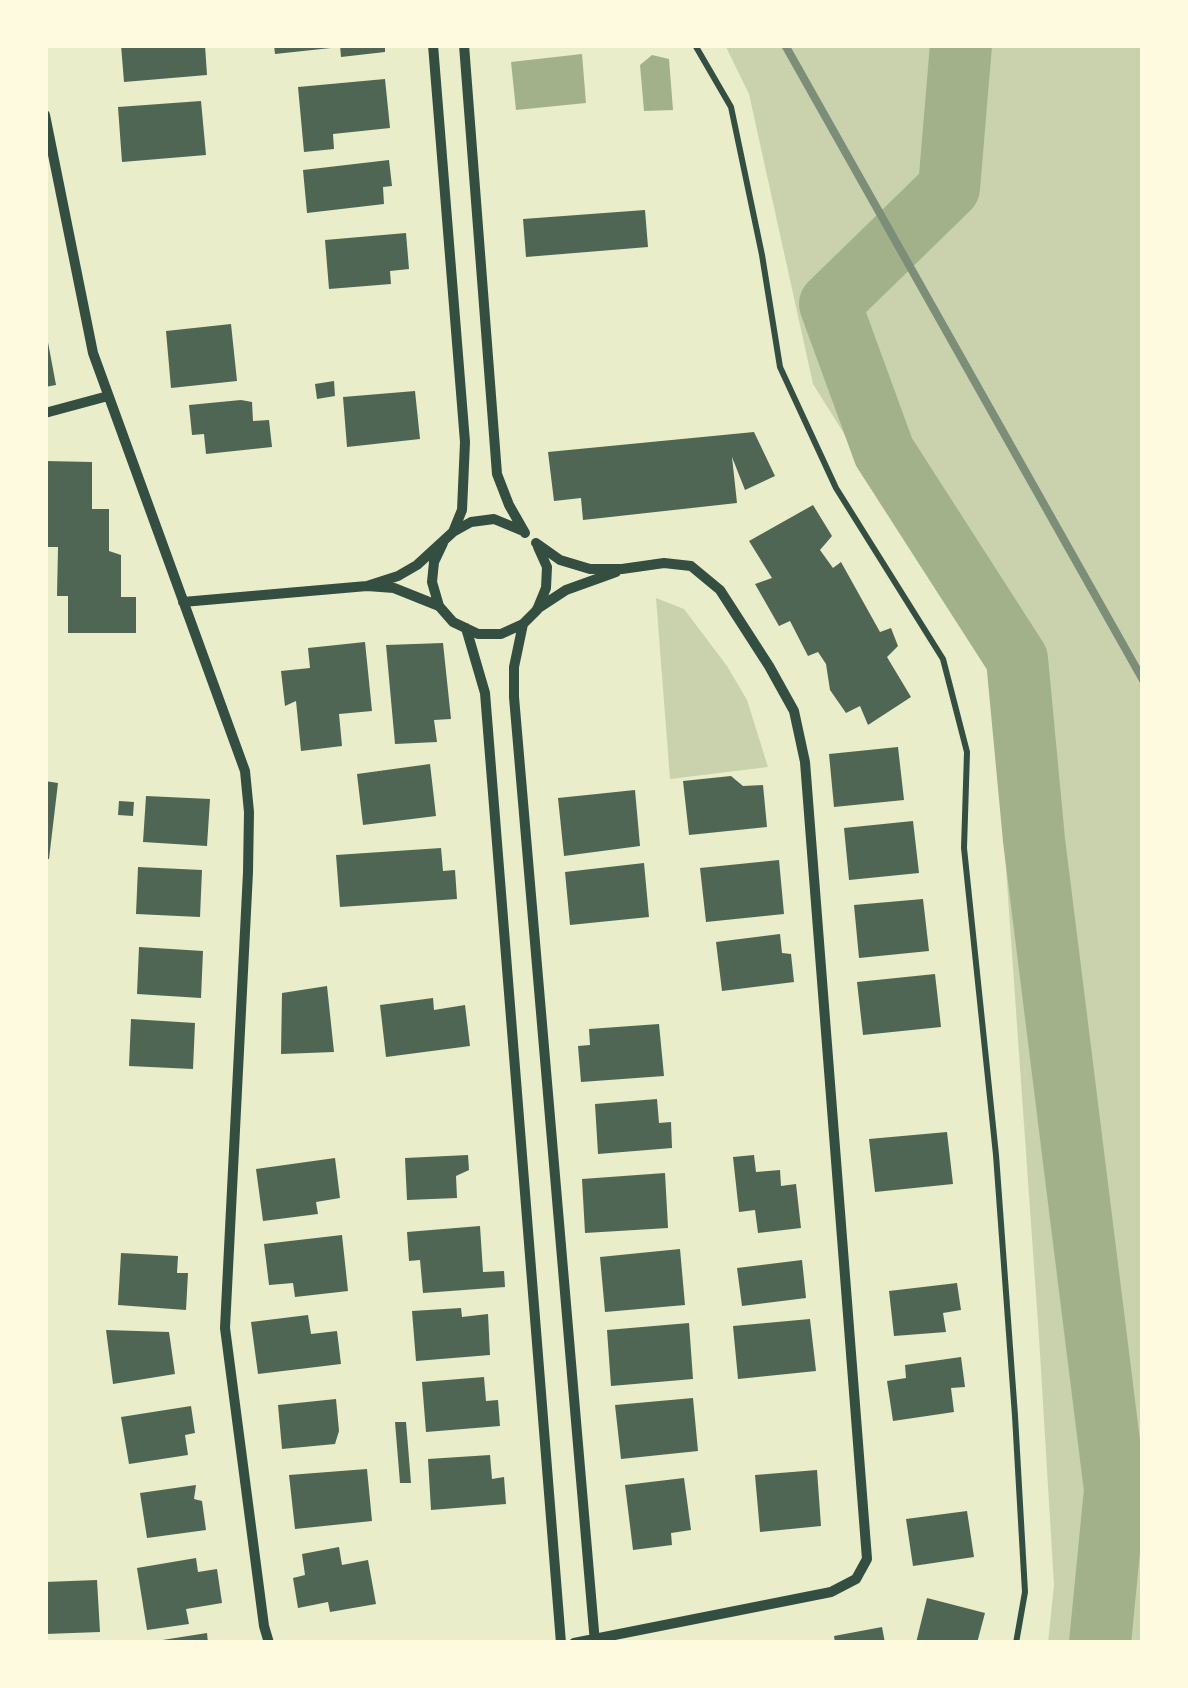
<!DOCTYPE html>
<html>
<head>
<meta charset="utf-8">
<style>
	body { margin:0 }
	#map { position:relative; width:1188px; height:1688px; overflow:hidden; background:#e9edc9; font-family:"Libre Baskerville",serif }
	canvas { display:block }
	.frame { position:absolute; inset:0; border:48px solid #fefae0; pointer-events:none }
</style>
</head>
<body>
<div id="map">
<canvas width="1188" height="1688"></canvas>
<div class="frame"></div>
</div>
<script>
const ctx = document.querySelector('canvas').getContext('2d');
ctx.lineJoin = 'round';
function fill(path, color) {
  ctx.fillStyle = color;
  ctx.fill(path, 'evenodd');
}
function shape(rows) {
  const path = new Path2D();
  for (const r of rows) {
    path.moveTo(r[0], r[1]);
    for (let i = 2; i < r.length; i += 2) path.lineTo(r[i], r[i + 1]);
  }
  return path;
}
function stroke(path, color, width, dash) {
  ctx.strokeStyle = color;
  ctx.lineWidth = width;
  ctx.lineCap = dash ? 'butt' : 'round';
  ctx.setLineDash(dash || []);
  ctx.stroke(path);
}
const green = shape([
	[725,45,1143,45,1143,1643,1048,1643,1054,1585,1039,1337,992,670,813,384,749,94],
	[656,598,684,609,727,666,747,700,768,767,670,779]
]);
const water = shape([
	[582,54,586,103,516,110,511,62],
	[652,55,669,59,673,110,644,111,640,65]
]);
const river = shape([
	[961,45,949,188,830,304,884,452,1017,659,1034,840,1115,1490,1100,1643]
]);
const building = shape([
	[121,45,205,45,207,75,124,82],
	[274,45,331,45,331,48,275,54],
	[340,45,385,45,385,52,341,57],
	[385,79,390,128,333,134,334,149,304,152,298,87],
	[201,101,206,155,122,162,118,107],
	[389,160,392,186,383,187,384,204,307,213,303,170],
	[645,210,648,247,526,257,523,219],
	[406,233,409,269,390,271,391,284,329,289,325,240],
	[231,324,237,381,171,388,166,331],
	[45,337,47,337,56,385,45,387],
	[334,381,335,396,317,399,315,384],
	[415,391,420,439,347,447,343,397],
	[241,400,252,402,253,421,269,420,272,447,206,454,204,434,192,435,189,405],
	[754,432,775,476,745,490,732,457,737,503,583,520,581,498,554,501,548,452],
	[45,461,92,462,92,509,109,509,109,551,121,555,121,597,136,597,136,633,68,633,68,596,57,596,58,547,45,547],
	[813,505,832,536,820,550,833,568,841,562,880,632,891,628,898,646,887,657,911,697,868,725,860,706,846,713,830,690,826,664,818,652,808,656,790,621,779,626,755,584,772,578,749,541],
	[365,642,372,711,339,714,342,746,301,751,296,701,285,706,281,671,310,668,308,648],
	[443,643,451,719,434,720,437,742,395,744,386,645],
	[898,747,904,800,834,807,829,754],
	[430,764,436,816,363,825,357,774],
	[731,776,743,786,763,785,767,827,689,835,683,781],
	[45,781,58,783,49,859,45,859],
	[635,790,640,846,564,856,558,798],
	[146,796,210,799,207,846,143,842],
	[119,801,134,802,133,816,118,815],
	[913,821,919,873,849,880,844,828],
	[441,848,443,871,455,870,457,899,340,907,336,855],
	[779,860,784,914,706,922,700,868],
	[644,863,649,917,570,925,565,872],
	[138,867,202,870,200,917,136,914],
	[923,899,929,951,859,958,854,905],
	[780,934,782,953,791,954,794,982,722,991,716,942],
	[139,947,203,951,201,998,137,994],
	[935,974,941,1027,863,1035,857,982],
	[327,986,334,1052,281,1054,282,993],
	[433,998,434,1010,465,1005,470,1046,386,1057,380,1005],
	[131,1019,195,1023,193,1069,129,1066],
	[659,1024,664,1076,581,1082,578,1046,590,1045,589,1029],
	[657,1099,659,1123,671,1122,672,1148,598,1154,595,1104],
	[947,1132,953,1184,875,1192,869,1139],
	[468,1155,469,1170,456,1176,457,1198,407,1200,405,1158],
	[754,1155,756,1172,780,1170,781,1186,796,1184,801,1228,758,1233,755,1210,739,1212,733,1157],
	[335,1158,340,1198,316,1202,318,1214,263,1221,256,1169],
	[665,1173,668,1228,585,1233,582,1179],
	[480,1226,483,1272,504,1271,505,1287,423,1293,420,1260,409,1261,407,1232],
	[342,1235,348,1291,295,1297,293,1283,269,1285,264,1244],
	[680,1249,685,1305,605,1312,600,1257],
	[121,1253,178,1256,177,1273,188,1273,186,1310,118,1305],
	[802,1260,806,1298,742,1306,737,1268],
	[957,1283,961,1310,943,1313,946,1332,894,1336,889,1291],
	[461,1308,462,1317,488,1314,490,1355,416,1361,412,1311],
	[308,1315,311,1334,337,1331,341,1364,258,1374,251,1322],
	[810,1319,816,1371,738,1379,733,1326],
	[689,1323,693,1379,611,1386,607,1330],
	[106,1330,169,1332,175,1374,113,1384],
	[961,1357,965,1387,951,1388,954,1412,893,1421,887,1381,906,1378,905,1365],
	[484,1377,486,1401,498,1400,500,1426,426,1432,422,1382],
	[693,1398,698,1451,621,1459,615,1405],
	[336,1399,339,1431,335,1444,282,1449,278,1405],
	[191,1406,195,1433,185,1435,188,1455,129,1464,121,1417],
	[395,1422,406,1422,411,1483,400,1483],
	[490,1455,492,1479,504,1477,506,1504,431,1510,428,1459],
	[367,1469,372,1521,295,1529,289,1475],
	[817,1470,821,1526,760,1532,755,1475],
	[684,1478,691,1530,671,1533,672,1545,633,1550,625,1485],
	[196,1485,194,1499,202,1501,206,1530,147,1538,140,1493],
	[967,1511,974,1557,913,1566,906,1519],
	[339,1547,342,1565,368,1560,376,1604,330,1612,328,1602,298,1608,293,1578,305,1575,302,1554],
	[196,1558,198,1572,217,1569,222,1603,186,1609,189,1624,147,1630,137,1568],
	[97,1580,100,1632,45,1634,45,1582],
	[927,1598,985,1613,977,1643,916,1643],
	[882,1627,885,1643,835,1643,834,1636],
	[207,1633,208,1643,156,1643,156,1641]
]);
const path = shape([
	[695,45,731,107,762,255,780,367,836,488,943,659,967,752,964,848,996,1155,1015,1416,1025,1592,1016,1643]
]);
const minor = shape([
	[433,45,465,442,462,510,453,532],
	[464,45,497,474,509,505,525,533],
	[45,115,93,353,245,771,249,812,248,872,225,1328,264,1626,269,1643],
	[45,413,108,396],
	[443,543,434,562,432,582,439,606,453,622,478,634,501,634,523,624,537,610,546,588,547,567,538,547],
	[536,543,560,560,590,569,622,569,664,563,691,566,720,590,769,666,794,711,805,762,867,1559,856,1579,831,1592,574,1643],
	[367,586,398,576,417,565,453,532,471,522,494,519,523,531],
	[183,602,367,586,394,588,439,606],
	[537,609,566,590,616,572],
	[523,624,514,667,514,697,595,1643],
	[466,628,485,693,561,1643]
]);
const rail = shape([
	[785,45,1143,680]
]);
fill(green, '#cad2ad');
fill(water, '#a3b18a');
stroke(river, '#a3b18a', 62);
fill(building, '#4f6655');
stroke(path, '#344e41', 6);
stroke(minor, '#344e41', 10);
stroke(rail, '#7c8e77', 8);
</script>
</body>
</html>
